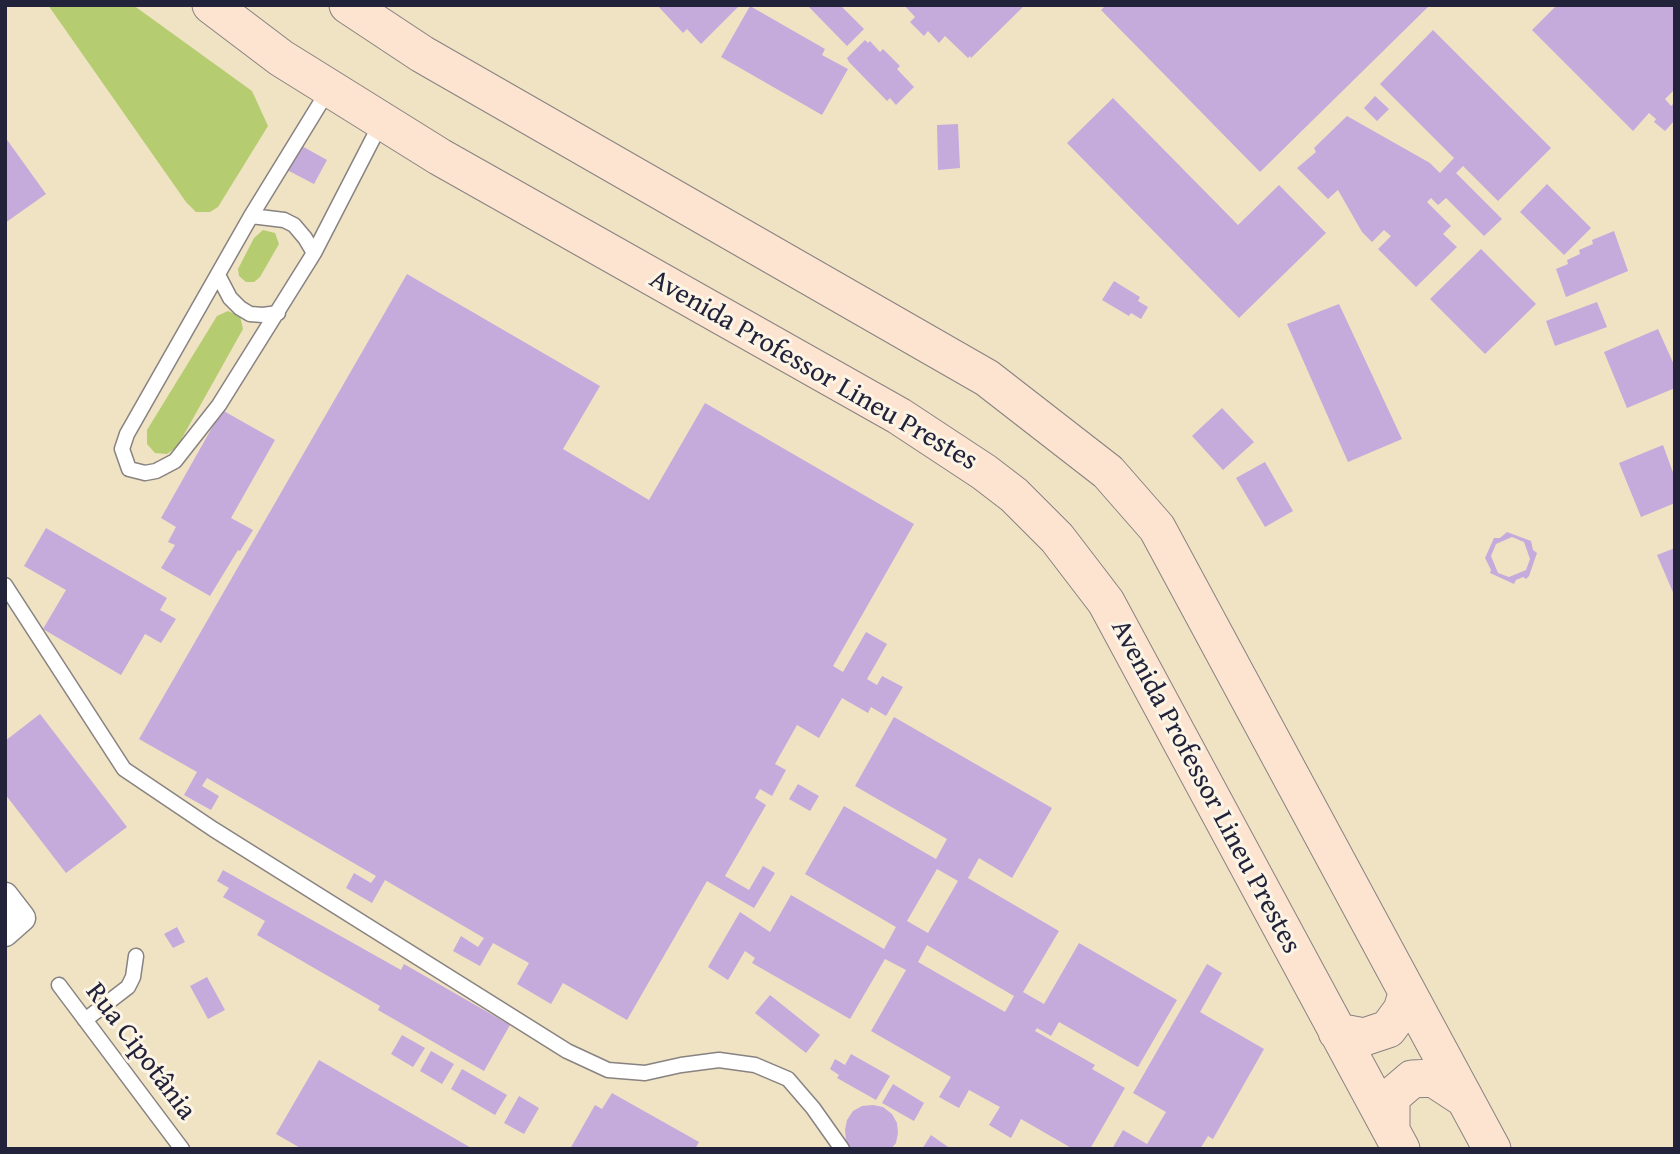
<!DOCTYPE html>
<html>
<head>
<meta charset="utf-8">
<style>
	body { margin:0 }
	#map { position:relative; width:1680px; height:1154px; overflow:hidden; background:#efe3c4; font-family:"Gentium Book Plus",serif }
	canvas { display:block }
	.frame { position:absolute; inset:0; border:7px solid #22223b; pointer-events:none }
</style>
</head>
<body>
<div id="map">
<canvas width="1680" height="1154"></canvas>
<div class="frame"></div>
</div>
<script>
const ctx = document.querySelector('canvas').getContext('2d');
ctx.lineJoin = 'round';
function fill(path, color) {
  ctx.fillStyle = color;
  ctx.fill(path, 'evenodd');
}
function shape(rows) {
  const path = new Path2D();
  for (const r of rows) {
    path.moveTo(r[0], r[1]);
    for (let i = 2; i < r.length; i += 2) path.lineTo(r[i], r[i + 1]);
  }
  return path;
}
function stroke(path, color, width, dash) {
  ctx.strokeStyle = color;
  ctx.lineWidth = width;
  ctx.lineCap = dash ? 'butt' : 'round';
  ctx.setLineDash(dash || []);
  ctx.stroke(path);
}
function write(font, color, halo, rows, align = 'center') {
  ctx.font = font + ' "Gentium Book Plus",serif';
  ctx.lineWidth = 6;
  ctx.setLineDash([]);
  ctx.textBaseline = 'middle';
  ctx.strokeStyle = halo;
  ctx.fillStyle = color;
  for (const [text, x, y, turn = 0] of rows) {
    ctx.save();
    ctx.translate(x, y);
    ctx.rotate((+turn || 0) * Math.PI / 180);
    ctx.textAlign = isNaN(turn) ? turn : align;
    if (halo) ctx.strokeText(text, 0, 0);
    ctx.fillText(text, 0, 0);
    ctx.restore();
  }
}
const green = shape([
	[48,5,133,5,252,91,268,126,218,207,210,212,196,212,186,202],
	[263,230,275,233,279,244,260,277,254,282,246,282,239,276,238,269,254,238],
	[228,311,240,316,243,329,177,447,167,454,155,453,147,444,147,430,217,316]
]);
const building = shape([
	[657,5,740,5,701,44,687,29,683,33],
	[807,5,840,5,864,29,847,46],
	[904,5,1025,5,971,58,970,56,968,58,945,36,939,43,928,31,924,36,910,22,915,17],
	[1106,5,1430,5,1260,172,1101,10],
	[1557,5,1675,5,1675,89,1665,99,1671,106,1675,102,1675,120,1665,131,1654,122,1656,119,1649,113,1633,131,1532,30],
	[750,6,825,49,822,55,848,69,822,115,721,57],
	[1433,30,1551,148,1498,201,1463,166,1456,173,1502,219,1484,236,1446,198,1438,205,1431,198,1427,202,1451,226,1443,234,1457,247,1416,287,1378,249,1391,236,1384,230,1372,242,1362,232,1338,190,1328,199,1297,168,1316,152,1314,148,1347,116,1430,163,1440,173,1454,158,1380,84],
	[865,40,868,43,870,41,880,52,883,49,900,66,897,69,914,87,896,105,890,98,887,101,849,62,847,58],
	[1375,96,1389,109,1377,121,1364,108],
	[1113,98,1238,225,1279,185,1326,233,1239,318,1067,143],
	[958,124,960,168,938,170,937,125],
	[5,137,46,194,5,223],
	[300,145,327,160,314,184,287,170],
	[1547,184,1591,228,1564,255,1520,212],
	[1614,231,1628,271,1566,297,1556,269,1568,264,1567,260,1580,254,1579,250,1593,244,1592,240],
	[1481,249,1536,304,1485,354,1430,299],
	[407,274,600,386,563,449,649,500,705,403,914,524,833,666,843,672,866,632,887,644,867,679,877,685,882,676,903,687,886,716,871,707,868,713,842,698,819,738,797,725,775,764,786,770,772,796,760,789,755,798,766,805,725,876,749,890,763,866,775,873,754,908,707,881,627,1020,563,983,551,1004,517,984,529,963,493,943,480,966,453,951,461,936,478,947,484,938,385,880,372,903,346,888,354,873,371,883,376,876,207,778,202,786,219,796,211,810,184,795,197,772,139,739],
	[1114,281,1140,297,1138,301,1148,307,1141,319,1131,313,1129,316,1102,300],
	[1597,302,1607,327,1555,346,1546,321],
	[1339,304,1402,439,1348,462,1287,324],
	[1658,329,1675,367,1675,388,1627,408,1604,352],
	[1222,408,1254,442,1223,470,1192,436],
	[222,410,275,440,231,518,253,530,240,551,238,550,210,596,161,568,175,545,168,542,176,527,161,518],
	[1663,445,1675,478,1675,503,1641,517,1619,463],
	[1265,462,1293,511,1265,527,1236,478],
	[46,528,167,598,160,610,176,619,161,643,145,634,121,675,43,629,66,590,24,566],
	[1507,532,1531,541,1533,550,1537,553,1529,576,1526,579,1523,577,1516,580,1514,584,1490,573,1491,570,1485,558,1494,538,1500,538],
	[1512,537,1524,542,1530,559,1526,570,1509,577,1498,573,1491,556,1496,544],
	[1675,548,1675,597,1657,555],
	[40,714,127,827,66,873,5,794,5,741],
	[894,717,1052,808,1012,878,979,858,968,878,1059,931,1023,992,1044,1004,1079,943,1177,1000,1138,1067,1059,1022,1051,1036,1037,1028,1035,1031,1095,1065,1092,1069,1125,1088,1090,1149,1073,1149,1021,1119,1011,1138,989,1125,1000,1107,969,1090,959,1108,939,1097,951,1077,871,1031,906,970,885,959,850,1019,752,963,755,958,745,951,728,980,708,967,740,912,770,932,791,895,884,949,896,927,805,874,844,806,936,859,947,839,855,786],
	[937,869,958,881,928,933,907,921],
	[927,945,1014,996,1005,1012,918,962],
	[798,784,819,796,810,811,789,799],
	[223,870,401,970,404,964,510,1025,484,1071,378,1010,380,1006,257,935,265,921,223,897,229,888,217,881],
	[177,927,185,942,173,948,164,934],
	[1207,964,1222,973,1200,1012,1264,1049,1213,1139,1208,1136,1200,1149,1112,1149,1123,1130,1147,1144,1166,1112,1133,1093],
	[207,977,225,1010,208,1019,190,986],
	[770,995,820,1035,806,1053,755,1013],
	[402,1035,425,1048,413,1067,391,1054],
	[431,1051,454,1064,442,1084,420,1071],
	[851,1054,890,1076,876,1100,837,1078,839,1075,830,1069,835,1059,845,1065],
	[319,1060,473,1149,302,1149,276,1134],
	[462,1069,507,1095,495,1115,451,1089],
	[893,1084,924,1103,914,1121,882,1103],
	[612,1093,699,1142,695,1149,570,1149,595,1105,602,1109],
	[519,1096,539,1108,524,1134,504,1123],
	[873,1105,883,1107,892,1114,897,1123,898,1133,896,1143,891,1149,851,1149,846,1140,845,1130,847,1120,853,1111,862,1106],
	[931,1135,951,1149,922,1149]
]);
const lane = shape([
	[329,89,251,216,127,434,122,449,129,469,145,473,156,471,175,461,219,405,314,253,382,121],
	[251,216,284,220,294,225,305,238,314,253],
	[218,275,230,298,240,308,250,314,263,315,278,313],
	[5,585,124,769,213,829,567,1051,608,1070,645,1073,681,1065,719,1060,755,1065,788,1079,813,1108,842,1149],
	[59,985,182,1149],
	[85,1020,128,987,133,977,136,956]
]);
const street = shape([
	[5,896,22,918,5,933]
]);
const secondary = shape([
	[211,5,281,58,440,157,899,416,984,472,1014,495,1057,538,1106,602,1401,1149],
	[348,5,422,54,987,378,1108,472,1157,528,1492,1149],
	[1337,1032,1364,1037,1388,1029,1402,1010,1407,994],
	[1391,1130,1391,1097,1412,1079,1433,1078,1462,1097]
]);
const streetNames = [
	["Avenida Professor Lineu Prestes",813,371,30],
	["Avenida Professor Lineu Prestes",1205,787,62],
	["Rua Cipotânia",140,1052,53]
];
fill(green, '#b6cc70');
fill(building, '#c5aadc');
stroke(lane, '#888280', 17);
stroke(street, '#888280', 29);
stroke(secondary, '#888280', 39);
stroke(lane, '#fff', 14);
stroke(street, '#fff', 26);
stroke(secondary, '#fde4d1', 37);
write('28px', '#22223b', '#fcf5e5', streetNames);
</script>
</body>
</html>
